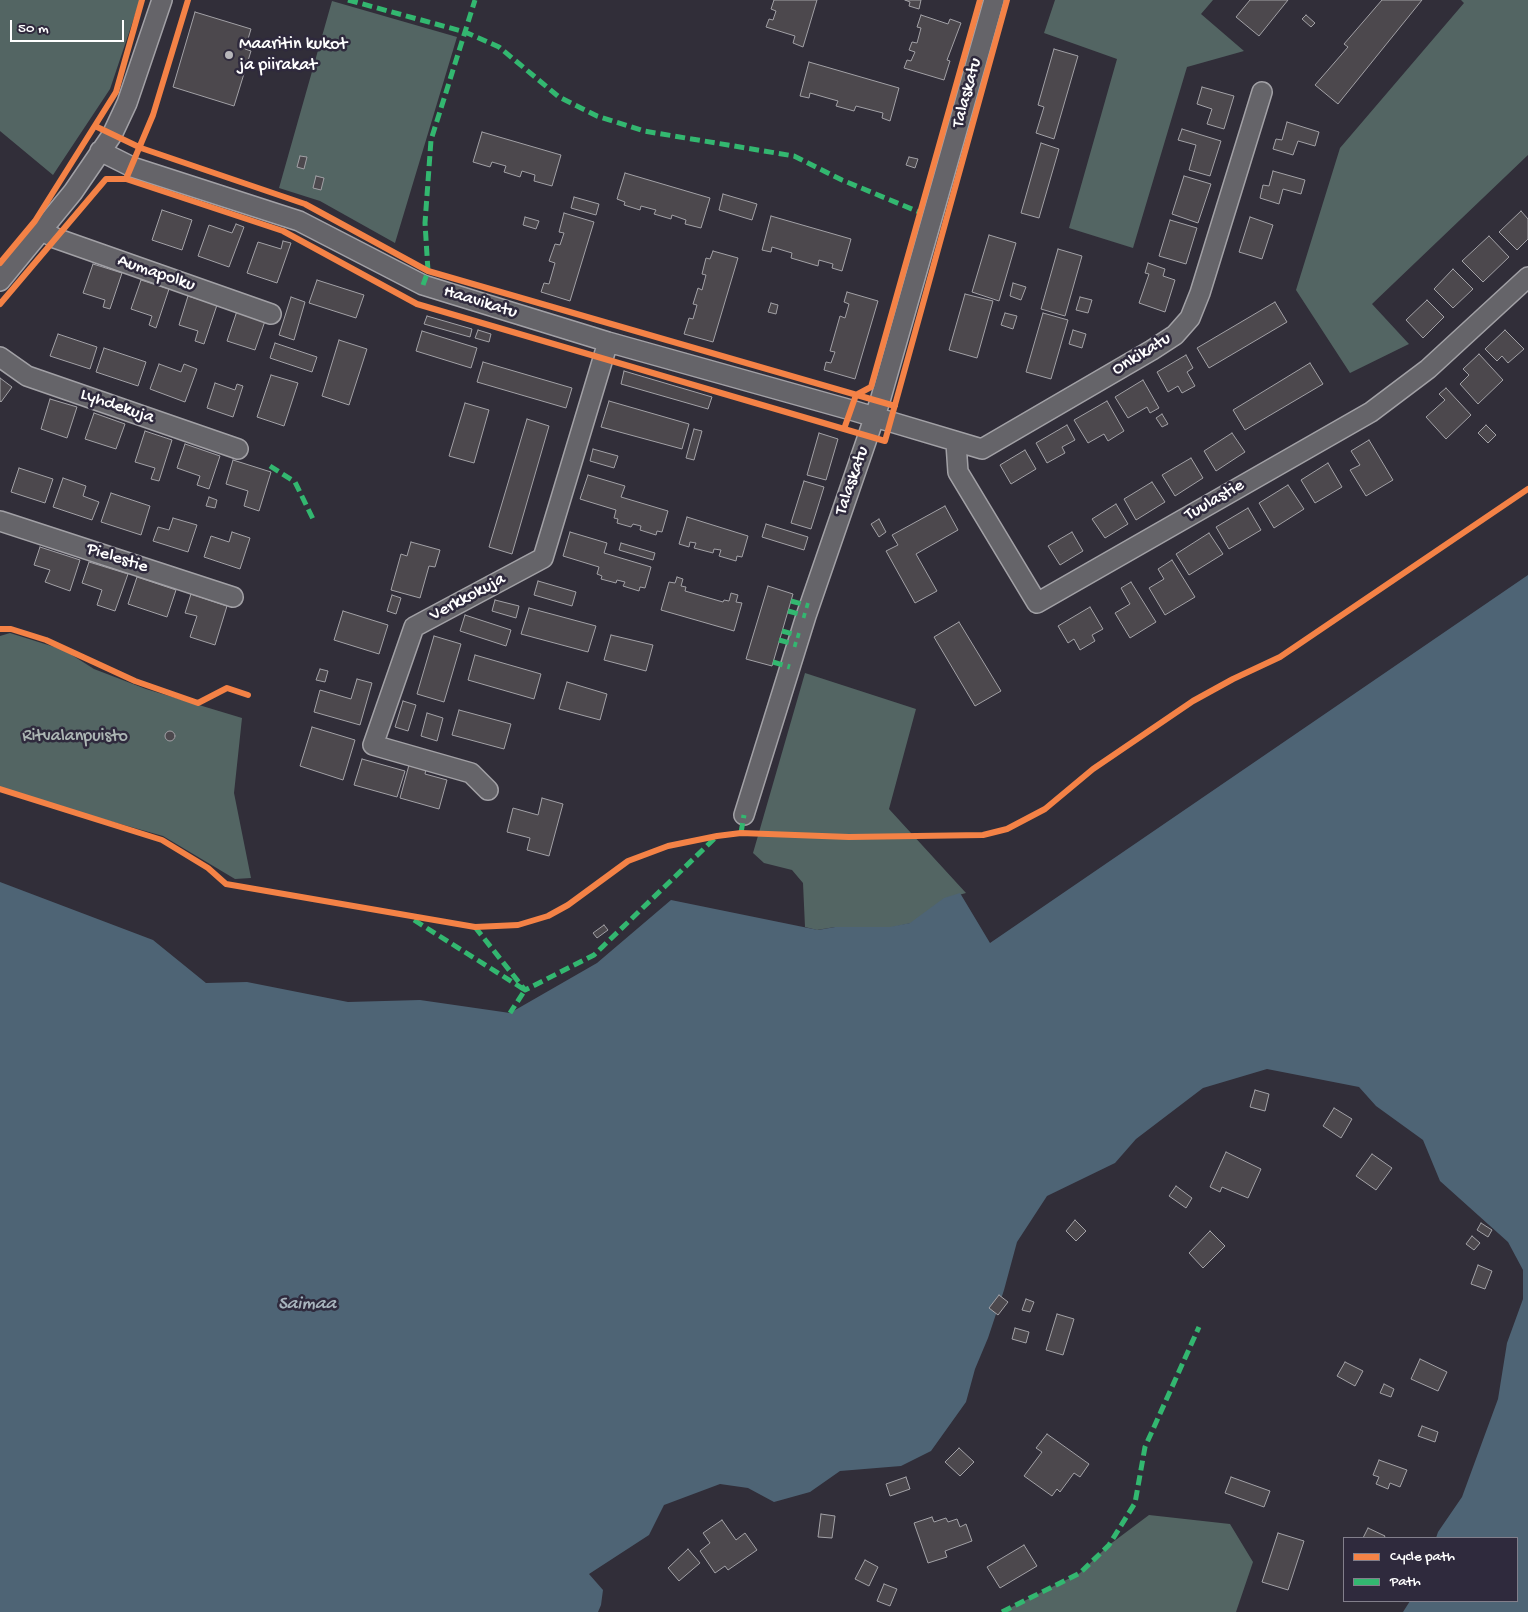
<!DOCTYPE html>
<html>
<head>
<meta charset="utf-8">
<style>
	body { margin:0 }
	#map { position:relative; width:1528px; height:1612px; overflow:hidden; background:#312e39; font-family:"Gochi Hand",sans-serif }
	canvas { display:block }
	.legend { position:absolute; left:1343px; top:1537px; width:175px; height:65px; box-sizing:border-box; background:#2f2a3d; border:1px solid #827f8b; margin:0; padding:6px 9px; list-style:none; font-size:15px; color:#fff }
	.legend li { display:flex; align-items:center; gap:10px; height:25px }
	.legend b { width:25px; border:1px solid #827f8b }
	.scale { position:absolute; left:10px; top:20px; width:114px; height:22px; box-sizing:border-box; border:2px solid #fff; border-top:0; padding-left:6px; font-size:15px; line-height:18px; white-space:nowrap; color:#fff; -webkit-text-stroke:4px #2f2a3d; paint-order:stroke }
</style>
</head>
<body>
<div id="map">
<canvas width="1528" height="1612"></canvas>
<ul class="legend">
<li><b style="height:6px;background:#f48246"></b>Cycle path</li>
<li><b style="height:6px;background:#33b770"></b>Path</li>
</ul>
<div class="scale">50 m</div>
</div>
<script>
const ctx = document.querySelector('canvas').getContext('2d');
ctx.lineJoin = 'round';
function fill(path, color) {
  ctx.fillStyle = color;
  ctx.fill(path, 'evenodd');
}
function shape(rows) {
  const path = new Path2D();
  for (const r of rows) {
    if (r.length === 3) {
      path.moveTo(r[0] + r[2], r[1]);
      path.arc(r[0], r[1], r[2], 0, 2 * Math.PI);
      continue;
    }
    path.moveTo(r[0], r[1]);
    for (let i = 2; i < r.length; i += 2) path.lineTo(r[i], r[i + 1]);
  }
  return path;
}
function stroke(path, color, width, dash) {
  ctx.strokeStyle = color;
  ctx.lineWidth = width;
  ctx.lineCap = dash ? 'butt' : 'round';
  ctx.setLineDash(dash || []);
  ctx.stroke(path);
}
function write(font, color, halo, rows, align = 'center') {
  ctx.font = font + ' "Gochi Hand",sans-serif';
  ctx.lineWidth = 5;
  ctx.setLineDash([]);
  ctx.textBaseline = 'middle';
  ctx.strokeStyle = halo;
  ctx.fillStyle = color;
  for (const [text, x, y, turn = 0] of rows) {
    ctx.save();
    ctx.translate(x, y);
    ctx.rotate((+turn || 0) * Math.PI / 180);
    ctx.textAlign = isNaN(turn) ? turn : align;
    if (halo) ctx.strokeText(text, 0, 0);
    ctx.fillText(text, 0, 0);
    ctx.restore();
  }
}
const green = shape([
	[0,0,140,0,110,89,53,175,0,131],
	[1055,0,1213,0,1201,14,1244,51,1187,67,1133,248,1069,228,1117,59,1044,33],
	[1461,0,1528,0,1528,155,1372,304,1409,344,1350,373,1296,290,1340,148,1464,3],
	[332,1,457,37,395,243,320,201,279,188],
	[10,633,64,650,94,669,146,689,242,718,234,793,251,878,235,879,163,836,0,790,0,636],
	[805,673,916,709,889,809,966,893,944,899,925,915,911,923,889,928,835,927,817,930,805,927,803,883,792,870,764,863,753,853],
	[1149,1515,1230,1524,1253,1562,1236,1612,1002,1612,1080,1573,1109,1545]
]);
const water = shape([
	[1528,575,1528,1612,1403,1612,1410,1601,1517,1601,1517,1538,1436,1538,1438,1532,1462,1497,1498,1399,1507,1343,1523,1299,1523,1270,1508,1242,1440,1181,1423,1140,1376,1106,1359,1087,1267,1069,1203,1088,1136,1139,1115,1163,1047,1196,1017,1242,1004,1290,988,1338,975,1369,966,1402,931,1451,901,1466,840,1471,810,1492,774,1502,748,1488,720,1484,664,1505,649,1535,589,1574,603,1590,601,1605,598,1612,0,1612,0,882,153,940,206,983,247,982,348,1002,420,1000,510,1013,597,963,671,900,818,930,835,927,890,927,910,923,944,898,960,893,990,943]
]);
const building = shape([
	[774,0,817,0,803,47,793,43,795,36,766,27,769,19,773,20,776,11,771,9,774,0],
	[905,0,921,0,919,9,909,6,910,2,905,0],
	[1250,0,1288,0,1259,36,1236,17,1250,0],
	[1382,0,1422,0,1338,104,1315,85,1348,47,1344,44,1382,0],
	[195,12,251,29,245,49,251,51,234,106,173,87,195,12],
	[921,15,948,24,950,19,961,23,947,60,950,61,944,80,904,68,907,60,911,61,915,52,909,50,912,42,917,43,921,28,917,27,921,15],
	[1306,15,1315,23,1311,27,1302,19,1306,15],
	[1054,49,1078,56,1054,139,1036,133,1044,107,1038,105,1054,49],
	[809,62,899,88,890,121,882,118,883,113,856,106,854,111,836,106,838,101,810,93,809,98,800,96,809,62],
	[1202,87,1234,96,1224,129,1207,124,1212,109,1197,104,1202,87],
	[1287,122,1319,132,1315,146,1298,141,1293,155,1273,149,1276,139,1282,140,1287,122],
	[1182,129,1221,141,1210,176,1189,170,1196,145,1178,140,1182,129],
	[482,132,561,155,552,186,534,181,535,175,522,171,520,177,504,172,506,166,492,162,490,167,473,162,482,132],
	[1041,143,1059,149,1039,218,1021,213,1041,143],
	[300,156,307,157,304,169,297,167,300,156],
	[909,157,918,159,915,168,906,165,909,157],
	[1273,171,1305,180,1301,194,1283,189,1279,204,1260,198,1263,185,1269,186,1273,171],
	[625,173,710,198,701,228,685,224,686,220,672,215,671,219,654,214,656,210,641,206,640,210,624,205,625,202,617,199,625,173],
	[316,176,324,178,321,190,313,188,316,176],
	[1184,176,1211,184,1198,223,1172,214,1184,176],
	[723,194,757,204,752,220,719,210,723,194],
	[574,197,599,204,596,215,571,208,574,197],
	[162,210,192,220,182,250,152,240,162,210],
	[1521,211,1528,219,1528,239,1517,250,1499,232,1521,211],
	[564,213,594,222,570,301,541,292,544,283,549,284,555,263,549,261,555,244,560,245,564,233,559,232,564,213],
	[771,216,851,239,842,271,832,268,833,264,819,260,818,266,791,258,792,253,772,247,771,252,762,250,771,216],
	[525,217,539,221,536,229,523,225,525,217],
	[1250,217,1273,225,1262,259,1239,252,1250,217],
	[1170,220,1197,228,1186,264,1159,256,1170,220],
	[236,224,244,227,229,267,198,256,209,225,232,233,236,224],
	[989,235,1016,243,999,301,972,292,989,235],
	[1489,236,1509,257,1483,282,1462,261,1489,236],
	[283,241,291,243,277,283,247,273,258,242,281,249,283,241],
	[1058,249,1082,256,1065,316,1041,309,1058,249],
	[713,251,738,258,713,342,684,334,689,318,693,319,697,305,693,304,698,288,702,290,706,275,702,274,706,258,710,259,713,251],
	[1148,263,1165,269,1163,276,1175,280,1165,312,1139,303,1149,274,1145,273,1148,263],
	[93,264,122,273,110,309,103,307,105,300,83,293,93,264],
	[1453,269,1473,289,1453,308,1434,289,1453,269],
	[141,280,169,289,156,328,149,325,152,316,131,309,141,280],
	[317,280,364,295,356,318,309,303,317,280],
	[1013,283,1026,287,1021,300,1010,296,1013,283],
	[847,292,878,301,855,379,824,370,826,362,831,363,835,352,830,351,840,316,845,318,849,304,844,302,847,292],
	[965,294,993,301,977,358,949,350,965,294],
	[188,296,217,305,204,344,195,341,198,331,179,325,188,296],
	[291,297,305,302,294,340,279,335,291,297],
	[1080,297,1092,300,1088,313,1076,310,1080,297],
	[1427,300,1444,317,1423,338,1406,320,1427,300],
	[1275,302,1287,322,1209,368,1197,348,1275,302],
	[771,303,778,305,776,314,768,312,771,303],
	[237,311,265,321,255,350,227,341,237,311],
	[1005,313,1017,316,1013,329,1001,325,1005,313],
	[1043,313,1068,320,1051,379,1026,372,1043,313],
	[427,316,472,329,470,337,424,324,427,316],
	[478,330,491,334,489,342,475,338,478,330],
	[1073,330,1086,334,1082,348,1069,344,1073,330],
	[1505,330,1524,349,1508,363,1502,356,1497,361,1485,349,1505,330],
	[422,331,477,348,471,368,416,351,422,331],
	[58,334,97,347,90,369,50,356,58,334],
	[339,340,367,349,349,405,322,396,339,340],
	[275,343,317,357,312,372,270,358,275,343],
	[104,348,146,362,138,386,96,372,104,348],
	[1479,354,1503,380,1478,404,1460,384,1469,375,1463,369,1479,354],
	[1186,355,1193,368,1187,372,1195,386,1182,393,1178,386,1168,392,1157,372,1186,355],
	[483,362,572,388,566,408,477,382,483,362],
	[1310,363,1323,384,1245,430,1233,410,1310,363],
	[159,364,181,372,184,364,197,369,185,402,150,389,159,364],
	[624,371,712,397,708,409,621,384,624,371],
	[271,375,298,383,284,426,257,417,271,375],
	[0,378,12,387,1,402,0,401,0,378],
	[1143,380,1159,408,1150,413,1147,407,1128,418,1115,397,1143,380],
	[215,383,235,390,237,384,243,386,233,417,207,408,215,383],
	[1446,388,1471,415,1446,439,1426,417,1445,400,1439,394,1446,388],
	[50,399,77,407,67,438,41,429,50,399],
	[609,401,689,424,682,449,601,427,609,401],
	[1107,401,1124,431,1108,441,1104,434,1088,443,1074,420,1107,401],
	[465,403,489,410,474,463,449,456,465,403],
	[94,413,125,424,116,449,85,439,94,413],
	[1162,414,1168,424,1162,427,1156,418,1162,414],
	[527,419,549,426,512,554,489,547,527,419],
	[1067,425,1075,440,1062,447,1065,453,1047,463,1036,443,1067,425],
	[1486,425,1496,435,1488,443,1478,433,1486,425],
	[694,429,702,431,694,460,686,458,694,429],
	[145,431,172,440,159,481,151,479,155,468,135,462,145,431],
	[819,433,838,439,826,480,807,475,819,433],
	[1232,433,1245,452,1216,471,1204,451,1232,433],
	[1369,440,1393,480,1366,496,1350,470,1360,465,1351,451,1369,440],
	[185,444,220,456,209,489,197,485,200,476,177,468,185,444],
	[593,449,618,456,614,468,590,461,593,449],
	[1025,450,1036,469,1011,484,1000,465,1025,450],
	[1191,458,1203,478,1175,496,1162,475,1191,458],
	[233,460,271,472,259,511,244,506,248,491,226,484,233,460],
	[1328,463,1342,487,1315,503,1301,480,1328,463],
	[19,468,53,479,45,503,11,492,19,468],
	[588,475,625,486,621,497,668,511,662,532,657,531,656,535,640,530,641,526,633,524,631,527,617,523,618,519,614,518,616,510,580,499,588,475],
	[63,478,86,486,83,496,99,502,92,520,53,507,63,478],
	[804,481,824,487,811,529,791,523,804,481],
	[1152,482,1165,502,1136,520,1124,499,1152,482],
	[1288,485,1304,509,1274,528,1259,503,1288,485],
	[111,493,150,506,141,535,101,522,111,493],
	[209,497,217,500,215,508,206,506,209,497],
	[1116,504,1128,524,1105,538,1092,519,1116,504],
	[945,506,958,530,916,554,937,591,915,603,886,551,898,545,892,535,945,506],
	[1248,508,1261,530,1229,549,1216,527,1248,508],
	[687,517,748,536,742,557,737,556,736,561,719,556,721,550,714,549,713,553,694,548,696,543,690,542,689,547,679,544,687,517],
	[173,518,197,525,188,552,153,541,158,527,169,530,173,518],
	[879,519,886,532,879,537,871,524,879,519],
	[766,524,808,537,804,550,762,537,766,524],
	[232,532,250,538,240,569,204,557,211,536,229,542,232,532],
	[570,532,607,543,604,553,651,567,645,588,640,587,639,591,623,586,625,582,617,580,616,583,601,579,602,576,597,574,599,567,563,556,570,532],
	[1072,532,1083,551,1060,565,1048,546,1072,532],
	[1209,533,1223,554,1189,575,1176,554,1209,533],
	[411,542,440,550,435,567,429,566,420,598,391,590,401,554,407,556,411,542],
	[621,543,655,553,653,560,619,550,621,543],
	[40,547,80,560,70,591,45,582,50,570,34,565,40,547],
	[1172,560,1195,597,1165,615,1149,588,1164,579,1158,569,1172,560],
	[89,562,128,574,115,611,97,605,102,590,82,583,89,562],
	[137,577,176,590,167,617,128,604,137,577],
	[677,577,683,579,681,586,686,587,685,591,723,602,724,600,729,601,731,593,738,595,736,602,742,603,734,631,661,610,669,582,675,583,677,577],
	[538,581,576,592,572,606,534,595,538,581],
	[1131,582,1156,622,1130,638,1115,613,1130,604,1121,588,1131,582],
	[768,586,793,594,772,666,746,659,768,586],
	[191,594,227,606,215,645,190,637,197,616,185,613,191,594],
	[392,595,401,598,396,614,387,611,392,595],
	[495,600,519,606,516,618,492,611,495,600],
	[1090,607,1103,629,1092,635,1095,641,1080,650,1074,639,1068,643,1058,626,1090,607],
	[529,608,596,626,588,652,521,634,529,608],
	[343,611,388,625,379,654,334,640,343,611],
	[465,615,511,630,506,646,460,631,465,615],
	[959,622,1001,691,975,706,934,637,959,622],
	[611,635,653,645,646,671,604,660,611,635],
	[434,636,461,644,444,702,417,694,434,636],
	[475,655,541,674,534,699,468,680,475,655],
	[320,669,328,671,325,682,316,680,320,669],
	[357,679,372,683,360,725,314,712,320,690,351,699,357,679],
	[567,682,607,694,600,720,559,709,567,682],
	[403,701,416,705,408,731,395,727,403,701],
	[459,710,511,724,504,749,452,735,459,710],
	[427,713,443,718,437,741,421,736,427,713],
	[312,727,355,740,343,780,300,766,312,727],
	[170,736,5],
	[362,759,405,771,397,797,354,785,362,759],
	[409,765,426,769,425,774,447,780,439,809,400,798,409,765],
	[542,798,563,804,549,856,527,850,530,838,507,832,513,808,538,815,542,798],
	[604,925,608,930,597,938,593,933,604,925],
	[1255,1090,1269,1094,1265,1111,1250,1107,1255,1090],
	[1334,1108,1352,1119,1341,1138,1323,1126,1334,1108],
	[1226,1152,1261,1169,1248,1198,1222,1187,1220,1192,1210,1187,1226,1152],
	[1372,1154,1392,1168,1376,1190,1356,1176,1372,1154],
	[1176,1186,1192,1198,1186,1208,1169,1196,1176,1186],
	[1075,1220,1086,1231,1076,1241,1066,1231,1075,1220],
	[1481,1223,1492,1230,1488,1237,1477,1230,1481,1223],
	[1210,1231,1225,1246,1203,1268,1189,1253,1210,1231],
	[1472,1236,1480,1243,1474,1250,1466,1244,1472,1236],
	[1478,1265,1492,1271,1485,1289,1471,1284,1478,1265],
	[999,1295,1008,1302,998,1315,989,1308,999,1295],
	[1026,1299,1034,1302,1030,1312,1022,1310,1026,1299],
	[1057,1314,1074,1319,1063,1355,1046,1350,1057,1314],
	[1015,1328,1029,1332,1026,1343,1012,1339,1015,1328],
	[1420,1359,1447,1372,1438,1391,1411,1379,1420,1359],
	[1345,1362,1363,1371,1355,1386,1337,1376,1345,1362],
	[1384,1384,1394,1389,1391,1397,1380,1393,1384,1384],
	[1422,1426,1438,1432,1435,1442,1418,1436,1422,1426],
	[1047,1434,1089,1464,1080,1477,1074,1473,1060,1492,1057,1489,1052,1496,1024,1476,1042,1452,1036,1448,1047,1434],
	[959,1448,974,1462,960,1476,945,1462,959,1448],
	[1379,1460,1407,1470,1400,1487,1390,1483,1388,1489,1376,1484,1379,1477,1373,1475,1379,1460],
	[906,1477,910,1489,890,1496,886,1484,906,1477],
	[1231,1477,1270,1491,1264,1507,1225,1493,1231,1477],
	[821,1514,835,1516,832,1538,818,1537,821,1514],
	[932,1517,934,1522,946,1518,948,1522,957,1519,960,1527,966,1524,972,1541,945,1551,947,1557,928,1563,914,1523,932,1517],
	[722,1520,736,1540,745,1533,757,1550,728,1570,725,1566,715,1573,700,1551,710,1543,703,1533,722,1520],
	[1368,1528,1385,1536,1384,1538,1363,1538,1368,1528],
	[1278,1533,1304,1541,1288,1590,1262,1582,1278,1533],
	[1024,1545,1037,1566,1000,1588,987,1567,1024,1545],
	[688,1549,700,1563,679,1581,668,1568,688,1549],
	[865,1560,878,1567,869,1586,855,1579,865,1560],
	[884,1584,897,1589,890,1606,877,1601,884,1584]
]);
const minor = shape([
	[100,151,132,167,299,221,423,285,608,342,851,410,982,449,1152,350,1175,335,1190,318,1200,293,1262,92],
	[43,231,55,238,271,314],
	[0,281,73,192,112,135,127,103,162,0],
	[0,357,27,376,238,449],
	[956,443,958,472,1037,603,1371,412,1428,369,1528,277],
	[0,521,233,597],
	[488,790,471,773,373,745,414,627,543,558,608,342],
	[744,815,806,616,880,401,994,0]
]);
const quiet = shape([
	[348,0,465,32,499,47,559,97,597,116,644,131,794,156,842,180,919,212],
	[423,285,428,271,425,223,431,140,475,0],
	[270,466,295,482,313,519],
	[791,601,809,606],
	[788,611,806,616],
	[782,631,800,636],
	[779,640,797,645],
	[773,662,790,667],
	[741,833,744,815],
	[414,920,525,990,510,1013],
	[475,927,525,990,594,955,715,838],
	[1002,1612,1080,1573,1109,1545,1135,1503,1145,1447,1199,1327]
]);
const cycleway = shape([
	[95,126,141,148,305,204,428,271,895,406],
	[126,179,283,231,417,304,885,441,1007,0],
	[0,263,35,221,116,92,142,0],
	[0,304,106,179,126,179,153,115,188,0],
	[844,429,856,395,871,387,980,0],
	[0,629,11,629,46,640,135,681,198,703,227,688,248,695],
	[0,789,162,840,208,868,226,884,475,927,518,925,548,916,568,905,628,861,668,846,717,836,741,833,849,837,983,835,1007,829,1045,809,1093,769,1193,701,1233,679,1280,657,1528,489]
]);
const markers = [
	[229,55,5,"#b7b6ba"]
];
const poiNames = [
	["Maaritin kukot",239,45],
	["ja piirakat",239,66]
];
const streetNames = [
	["Talaskatu",968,93,-75],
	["Aumapolku",156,274,19],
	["Haavikatu",480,303,17],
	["Onkikatu",1142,355,-32],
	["Lyhdekuja",117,407,19],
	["Talaskatu",853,481,-71],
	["Tuulastie",1215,501,-30],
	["Pielestie",117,559,18],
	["Verkkokuja",468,598,-28]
];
const parkNames = [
	["Ritvalanpuisto",75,737]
];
const waterNames = [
	["Saimaa",307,1305]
];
fill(green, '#536563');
fill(water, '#4e6475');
fill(building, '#4c484d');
stroke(building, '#a2a1a6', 1);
stroke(minor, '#a2a1a6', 22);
stroke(minor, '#656469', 19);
stroke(quiet, '#33b770', 5, [10, 5]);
stroke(cycleway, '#f48246', 6);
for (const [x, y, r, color] of markers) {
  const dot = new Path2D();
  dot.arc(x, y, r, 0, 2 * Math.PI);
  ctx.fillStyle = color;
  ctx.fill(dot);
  stroke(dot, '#2f2a3d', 2);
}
write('18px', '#fff', '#2f2a3d', poiNames, 'left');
write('18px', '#fff', '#2f2a3d', streetNames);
write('18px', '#acb6b4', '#2f2a3d', parkNames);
write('italic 19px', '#a8b4bd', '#2f2a3d', waterNames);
</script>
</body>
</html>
